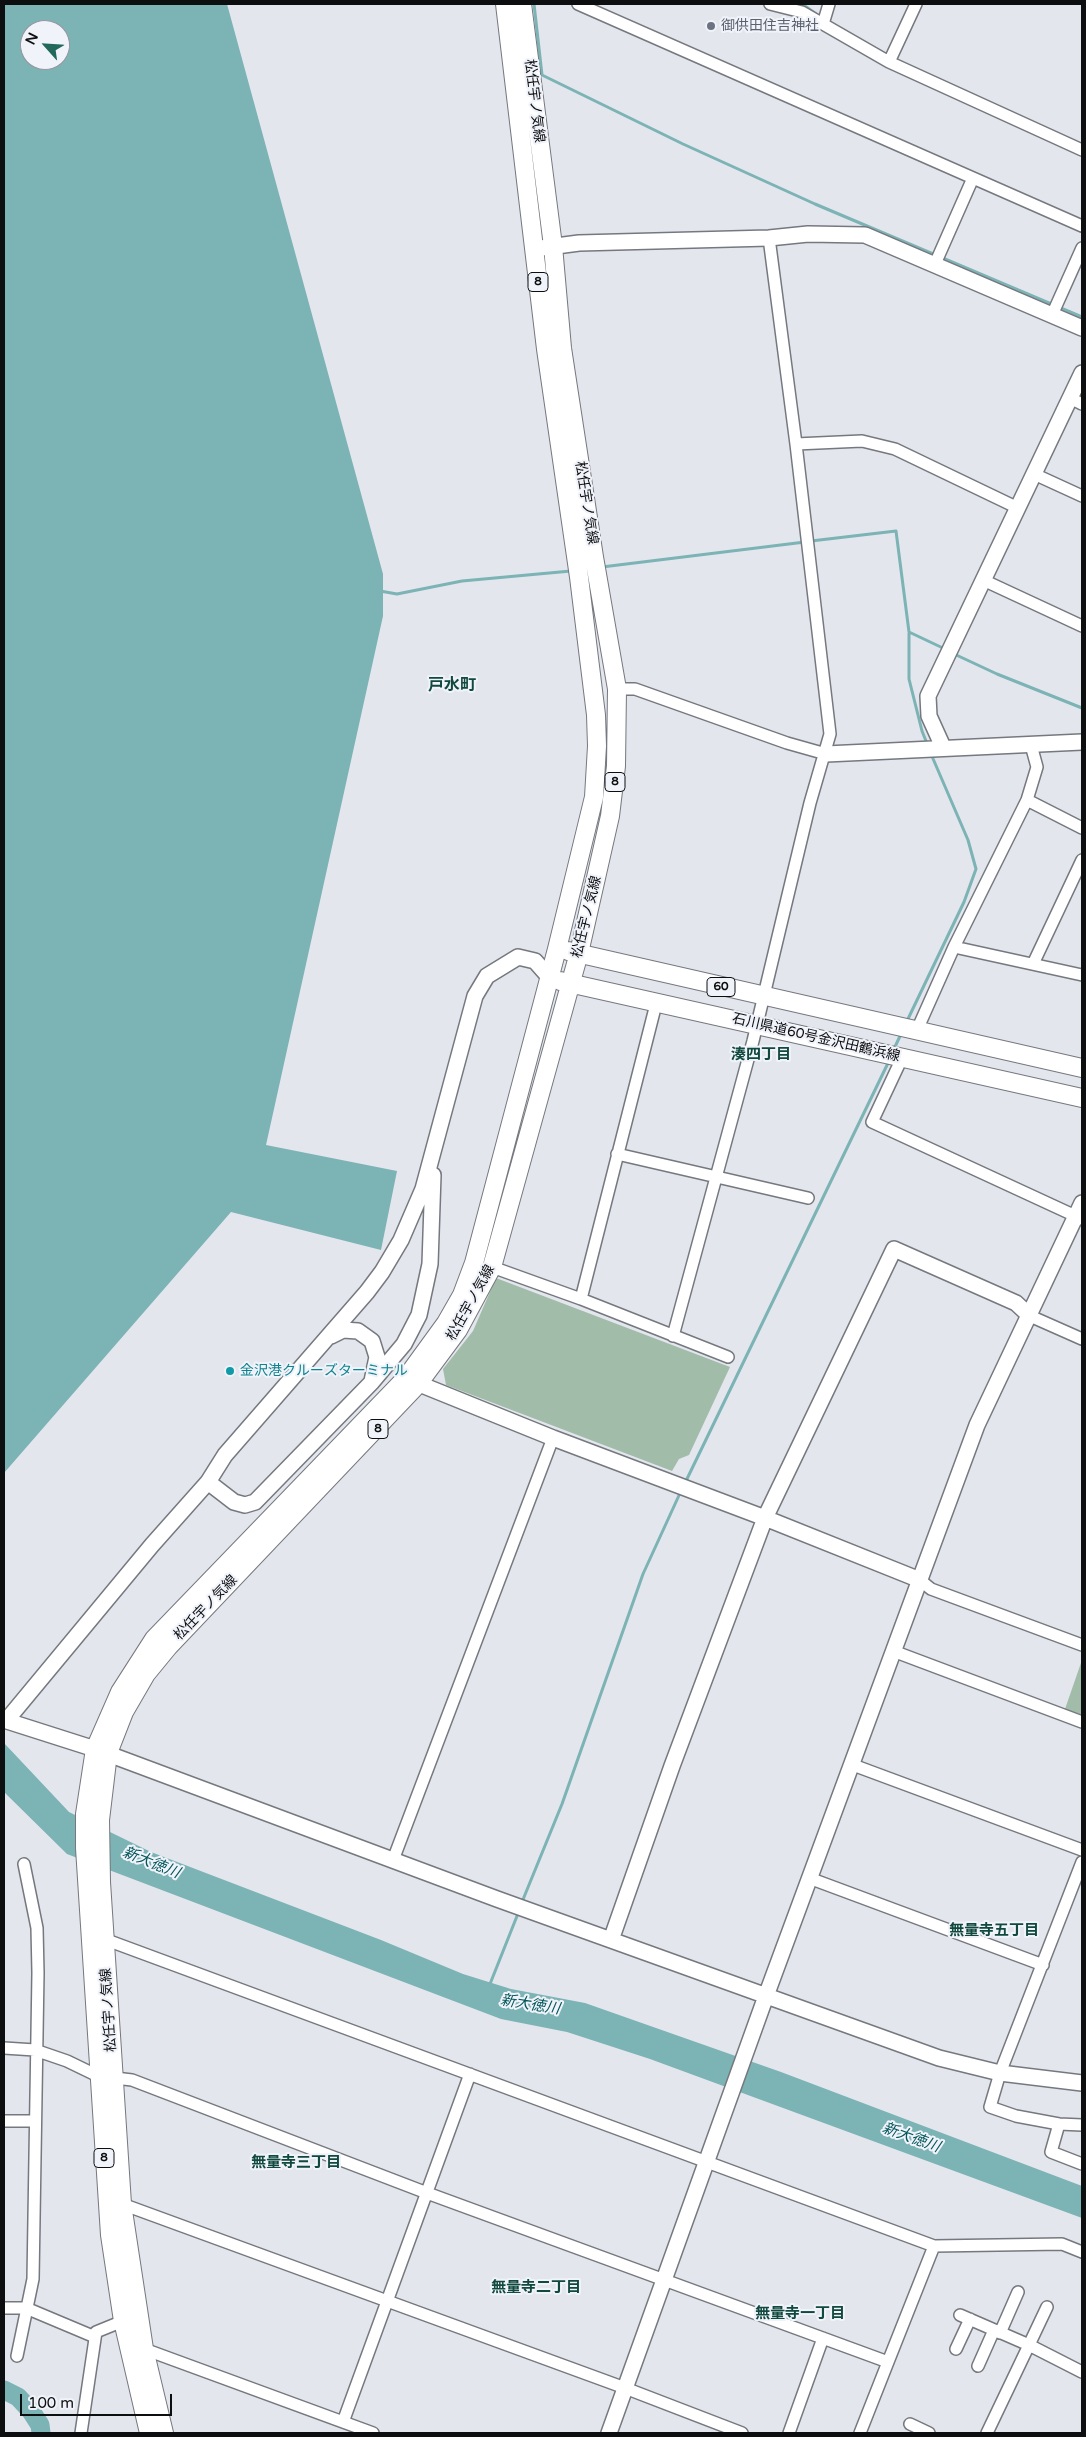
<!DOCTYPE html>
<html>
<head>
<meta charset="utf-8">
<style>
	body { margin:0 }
	#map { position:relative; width:1086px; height:2437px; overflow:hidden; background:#e3e6ed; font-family:"Varela Round",sans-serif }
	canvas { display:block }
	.frame { position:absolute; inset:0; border:5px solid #0d0e10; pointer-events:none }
	.north { position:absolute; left:20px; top:20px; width:50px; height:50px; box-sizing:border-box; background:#f0f3fa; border:1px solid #95979c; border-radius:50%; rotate:296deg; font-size:14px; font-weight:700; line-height:20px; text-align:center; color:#0d0e10 }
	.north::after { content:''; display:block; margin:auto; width:18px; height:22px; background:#23685a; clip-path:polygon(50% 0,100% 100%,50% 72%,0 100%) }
	.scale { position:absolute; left:20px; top:2394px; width:152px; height:22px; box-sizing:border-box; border:2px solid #0d0e10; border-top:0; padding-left:6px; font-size:15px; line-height:18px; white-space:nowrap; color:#0d0e10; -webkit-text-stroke:4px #f0f3fa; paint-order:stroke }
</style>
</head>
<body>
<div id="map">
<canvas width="1086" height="2437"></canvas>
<div class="frame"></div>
<div class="north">N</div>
<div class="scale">100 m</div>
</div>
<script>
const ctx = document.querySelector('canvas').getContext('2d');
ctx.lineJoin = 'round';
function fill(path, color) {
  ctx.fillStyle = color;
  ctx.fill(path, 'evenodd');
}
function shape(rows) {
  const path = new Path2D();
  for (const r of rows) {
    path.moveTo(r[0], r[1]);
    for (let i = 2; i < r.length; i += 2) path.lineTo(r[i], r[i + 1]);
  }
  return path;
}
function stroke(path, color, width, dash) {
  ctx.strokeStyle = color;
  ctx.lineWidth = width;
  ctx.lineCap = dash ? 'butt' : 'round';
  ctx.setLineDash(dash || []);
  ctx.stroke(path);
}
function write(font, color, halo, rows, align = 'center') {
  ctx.font = font + ' "Varela Round","Noto Sans JP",sans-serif';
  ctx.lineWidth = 4;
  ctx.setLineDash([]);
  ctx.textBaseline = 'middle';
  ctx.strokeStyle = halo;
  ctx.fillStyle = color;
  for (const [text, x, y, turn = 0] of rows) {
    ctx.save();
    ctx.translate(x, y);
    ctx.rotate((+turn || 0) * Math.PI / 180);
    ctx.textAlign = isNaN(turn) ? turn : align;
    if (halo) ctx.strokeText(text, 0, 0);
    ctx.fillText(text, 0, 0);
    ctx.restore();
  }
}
const green = shape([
	[496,1278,730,1367,689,1455,679,1459,672,1471,446,1385,443,1369,473,1331],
	[1082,1660,1082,1715,1065,1709]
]);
const water = shape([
	[4,4,227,4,383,574,383,616,266,1145,397,1171,381,1250,231,1212,4,1473],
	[30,30,60,30,60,60,30,60],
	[4,1743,69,1812,151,1852,381,1940,463,1974,511,1989,585,2003,781,2072,1082,2186,1082,2218,650,2059,567,2032,501,2019,67,1854,4,1792]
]);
const stream = shape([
	[534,4,542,75,683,144,815,204,1082,317],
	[794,4,805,6,816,14],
	[811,541,896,531,909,632,909,679,922,731,928,746],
	[602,567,805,542],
	[380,591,397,594,462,581,571,571],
	[909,632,945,649],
	[952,653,997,674,1082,708],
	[907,1021,964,902,976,869,968,840,931,754],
	[893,1051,901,1034],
	[685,1483,889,1061],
	[522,1902,562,1804,643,1574,681,1491],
	[490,1984,519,1911]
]);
const river = shape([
	[4,2390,18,2397,31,2411,40,2425,41,2433]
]);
const street = shape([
	[578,4,1082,226],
	[770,4,802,12,889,62,1082,150],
	[823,24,829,4],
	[889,62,916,4],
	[935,264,973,178],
	[1052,315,1082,248],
	[1070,398,1082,404],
	[796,444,862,441,895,449,1018,508],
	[1034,474,1082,496],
	[983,580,1082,626],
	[617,689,635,689,787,743,826,754],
	[1031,745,1037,767,1027,800,954,947,1082,975],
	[1027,800,1082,828],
	[1033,964,1082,860],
	[917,1030,954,947],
	[902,1058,872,1122,1082,1219],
	[617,1154,808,1198],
	[492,1267,581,1299,728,1357],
	[581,1299,656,1004],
	[1030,1316,1082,1339],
	[673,1336,753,1041,810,803,830,734,796,444,769,238],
	[920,1580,931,1589,1082,1645],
	[893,1651,1082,1722],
	[853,1765,1082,1850],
	[393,1860,553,1438],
	[1082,1862,1000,2073,990,2107,1016,2116,1059,2124,1082,2125],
	[809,1878,1043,1965],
	[104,1939,934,2246,1062,2244,1082,2252],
	[4,2048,35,2050,67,2061,98,2076,132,2080,427,2193,888,2362,860,2433],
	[4,2121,35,2121],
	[1059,2124,1051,2152,1082,2164],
	[122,2204,625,2388,742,2433],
	[4,2308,26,2308,95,2337],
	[960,2315,1029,2345,1047,2307],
	[1000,2333,1018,2292],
	[144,2349,373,2433],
	[956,2349,970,2319],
	[17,2356,33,2279,38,1973,37,1928,24,1864],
	[888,2362,934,2246],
	[978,2366,994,2330],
	[343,2422,470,2074],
	[910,2424,929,2433],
	[81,2433,96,2332,123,2321],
	[789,2433,823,2338],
	[987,2433,1029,2345,1082,2372]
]);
const secondary = shape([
	[541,248,579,243,769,238,808,234,865,235,1082,328],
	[943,747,929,716,928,696,1082,373],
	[826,754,1082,742],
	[331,1336,343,1330,358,1331,372,1341,377,1357,372,1381],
	[407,1379,553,1438,765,1518,920,1580],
	[208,1482,234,1502,245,1505,255,1502,372,1382,404,1344,419,1315,430,1264,433,1175],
	[4,1720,95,1749,497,1899,939,2058,1000,2073,1082,2083],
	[6,1721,152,1545,208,1482,225,1455,367,1292,382,1272,401,1240,423,1189,475,996,487,976,518,957,535,961,550,978],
	[611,1940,672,1766,765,1518,894,1249,1016,1303,1030,1316],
	[609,2433,766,1996,977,1425,1082,1203]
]);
const primary = shape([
	[568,951,1082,1068],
	[560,981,1082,1098],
	[149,2433,123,2321,110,2235,85,1848,85,1814,95,1749,120,1692,154,1639,406,1378,446,1323,462,1295,474,1263,557,949,594,797,597,746,596,715,579,577,546,349,505,4],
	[164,2433,144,2349,122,2204,101,1882,100,1820,108,1753,124,1712,146,1674,169,1646,418,1384,458,1330,492,1267,579,953,610,816,616,766,617,689,594,557,562,348,553,246,522,4]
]);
const markers = [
	[711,26,5,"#6b7280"],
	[230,1371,5,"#0f9aa8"]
];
const shields = [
	[538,282,20],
	[615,782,20],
	[721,987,28],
	[378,1429,20],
	[104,2158,20]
];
const shieldNames = [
	["8",538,282],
	["8",615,782],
	["60",721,987],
	["8",378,1429],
	["8",104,2158]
];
const worshipNames = [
	["御供田住吉神社",721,26]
];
const streetNames = [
	["松任宇ノ気線",534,101,83],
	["松任宇ノ気線",586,503,81],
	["松任宇ノ気線",587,917,-76],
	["石川県道60号金沢田鶴浜線",816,1038,13],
	["松任宇ノ気線",471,1303,-61],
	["松任宇ノ気線",206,1608,-46],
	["松任宇ノ気線",109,2010,-94]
];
const cultureNames = [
	["金沢港クルーズターミナル",240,1371]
];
const neighbourhoodNames = [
	["湊四丁目",761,1055],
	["無量寺五丁目",994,1931],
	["無量寺三丁目",296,2163],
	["無量寺二丁目",536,2288],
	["無量寺一丁目",800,2314]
];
const waterNames = [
	["新大徳川",151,1863,22],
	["新大徳川",530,2005,9],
	["新大徳川",911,2138,20]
];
const quarterNames = [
	["戸水町",452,686]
];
fill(green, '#a2bcaa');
fill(water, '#7cb3b5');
stroke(stream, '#7cb3b5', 3);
stroke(river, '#7cb3b5', 19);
stroke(street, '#75787e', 14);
stroke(secondary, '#75787e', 18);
stroke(primary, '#75787e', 20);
stroke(street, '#fff', 11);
stroke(secondary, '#fff', 15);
stroke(primary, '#fff', 18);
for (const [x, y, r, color] of markers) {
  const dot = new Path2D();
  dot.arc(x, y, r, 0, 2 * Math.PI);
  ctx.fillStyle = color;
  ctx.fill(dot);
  stroke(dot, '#f0f3fa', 2);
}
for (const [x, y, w] of shields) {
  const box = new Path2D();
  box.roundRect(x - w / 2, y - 9.5, w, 19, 4);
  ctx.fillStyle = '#f0f3fa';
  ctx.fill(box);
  stroke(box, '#0d0e10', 1);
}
write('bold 12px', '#0d0e10', null, shieldNames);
write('14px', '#5b616d', '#f0f3fa', worshipNames, 'left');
write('14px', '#0d0e10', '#f0f3fa', streetNames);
write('14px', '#0d838f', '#f0f3fa', cultureNames, 'left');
write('bold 15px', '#11493f', '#f0f3fa', neighbourhoodNames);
write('italic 15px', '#03575a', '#f0f3fa', waterNames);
write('bold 16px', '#11493f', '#f0f3fa', quarterNames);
</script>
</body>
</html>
